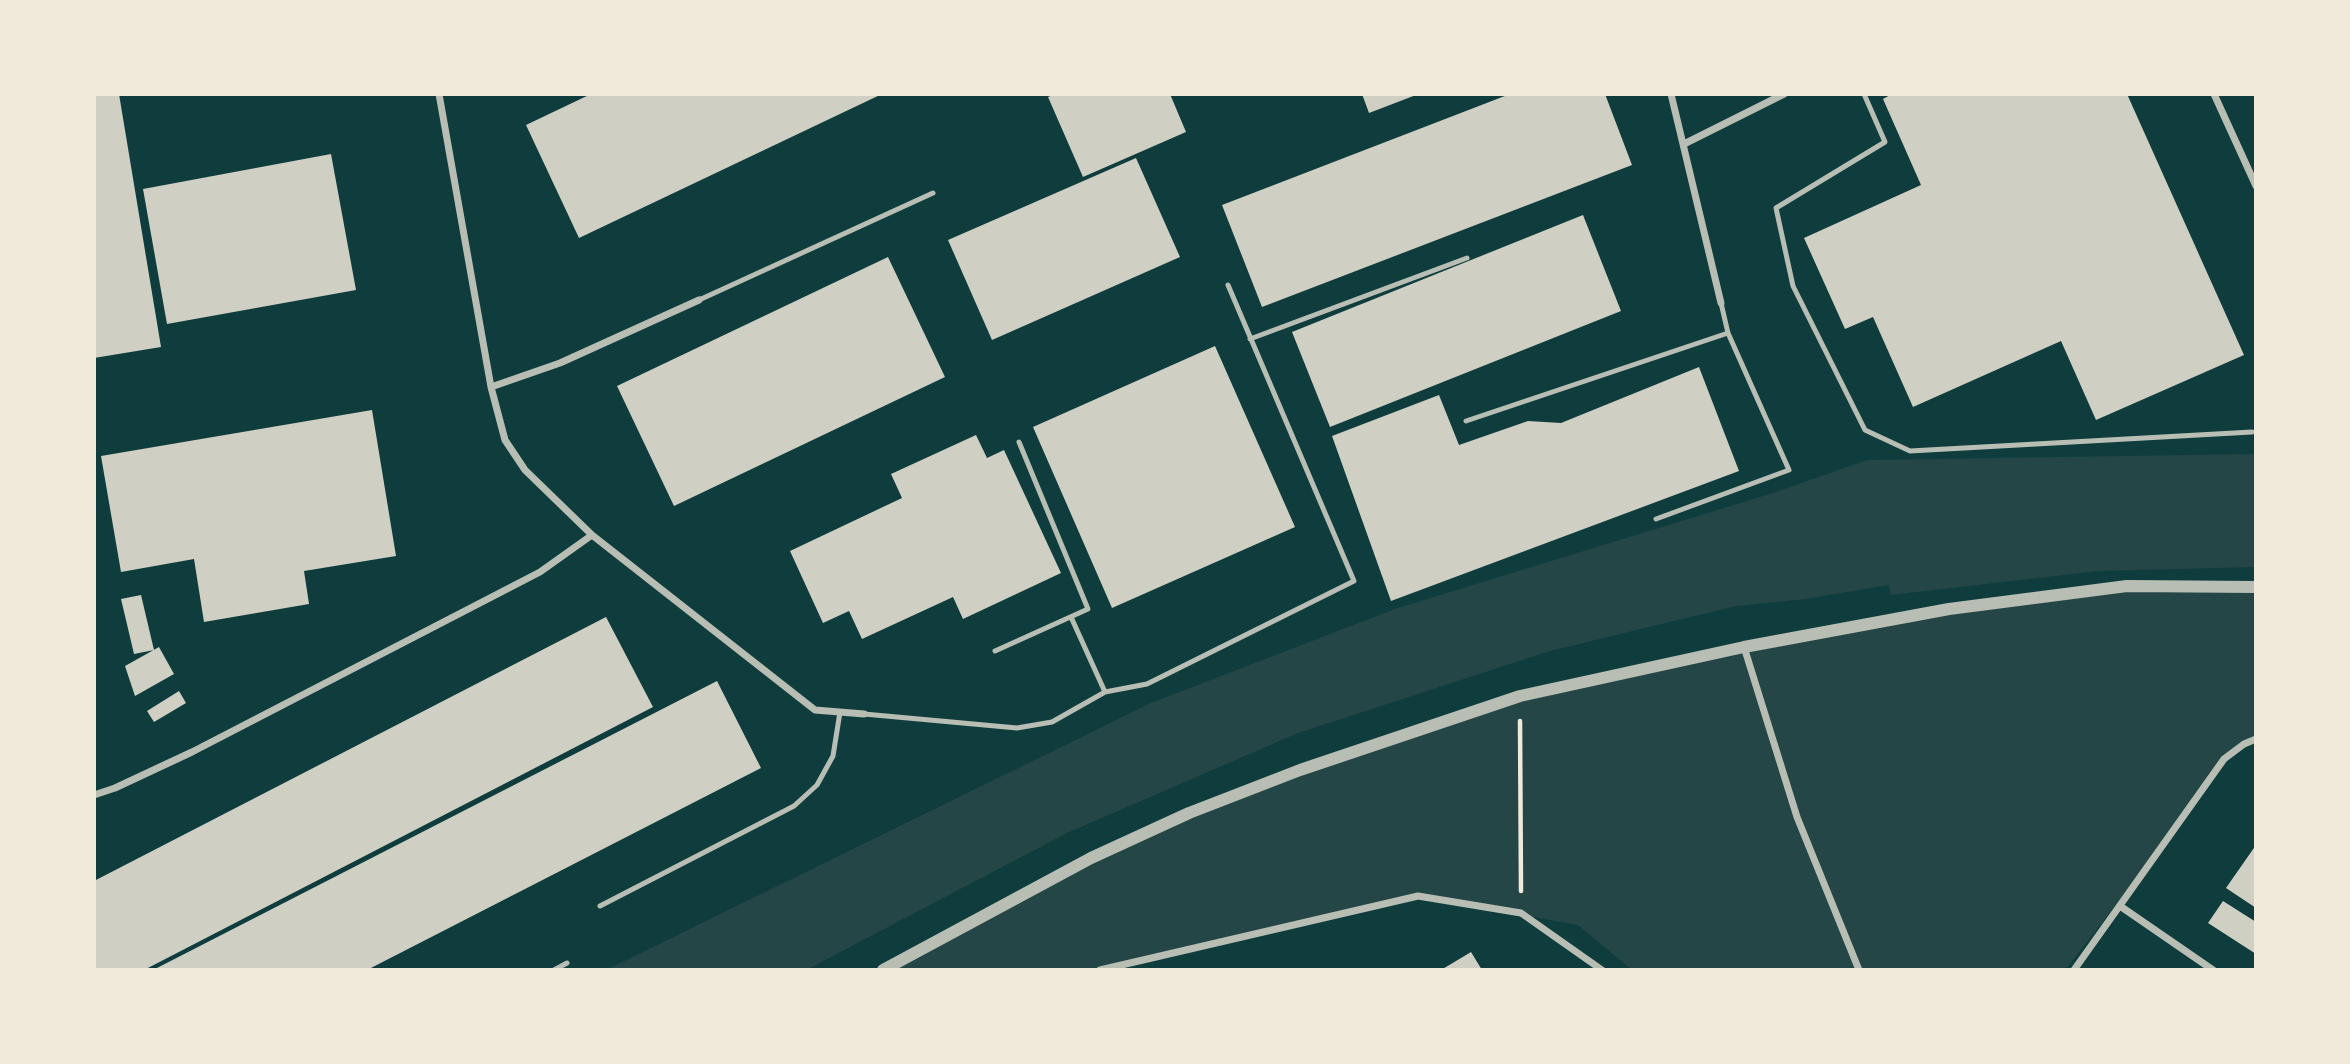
<!DOCTYPE html>
<html>
<head>
<meta charset="utf-8">
<style>
	body { margin:0 }
	#map { position:relative; width:2350px; height:1064px; overflow:hidden; background:#0f3d3e; font-family:Overpass,sans-serif }
	canvas { display:block }
	.frame { position:absolute; inset:0; border:96px solid #f1e9da; pointer-events:none }
</style>
</head>
<body>
<div id="map">
<canvas width="2350" height="1064"></canvas>
<div class="frame"></div>
</div>
<script>
const ctx = document.querySelector('canvas').getContext('2d');
ctx.lineJoin = 'round';
function fill(path, color) {
  ctx.fillStyle = color;
  ctx.fill(path, 'evenodd');
}
function shape(rows) {
  const path = new Path2D();
  for (const r of rows) {
    path.moveTo(r[0], r[1]);
    for (let i = 2; i < r.length; i += 2) path.lineTo(r[i], r[i + 1]);
  }
  return path;
}
function stroke(path, color, width, dash) {
  ctx.strokeStyle = color;
  ctx.lineWidth = width;
  ctx.lineCap = dash ? 'butt' : 'round';
  ctx.setLineDash(dash || []);
  ctx.stroke(path);
}
const green = shape([
	[2255,454,2255,567,2098,571,1891,595,1889,585,1806,599,1736,606,1550,651,1298,733,1067,833,808,969,608,969,1151,703,1395,609,1776,492,1867,460],
	[2127,590,2255,590,2255,741,2241,744,2066,969,1631,969,1578,925,1418,896,1096,969,884,970,1136,833,1521,697,1947,612]
]);
const building = shape([
	[94,94,119,94,161,347,94,358],
	[591,94,882,94,579,238,526,125],
	[1055,94,1170,94,1186,132,1083,177,1048,97],
	[1362,94,1416,94,1416,95,1369,113],
	[1510,94,1605,94,1632,165,1262,307,1222,205],
	[1892,94,2127,94,2244,355,2096,420,2061,341,1913,407,1873,317,1845,329,1804,238,1921,185,1883,99],
	[331,154,356,290,167,324,143,189],
	[1136,158,1180,257,992,340,948,240],
	[1583,215,1621,311,1330,427,1292,332],
	[888,257,945,377,674,506,617,386],
	[1215,346,1295,527,1112,608,1033,427],
	[1699,367,1739,471,1391,601,1332,436,1439,395,1459,445,1528,421,1561,423],
	[372,410,396,556,304,571,309,604,204,622,194,559,121,572,101,456],
	[976,435,987,458,1004,450,1061,573,963,619,953,597,862,639,849,611,823,623,790,551,902,498,891,474],
	[141,595,154,650,134,654,121,599],
	[606,617,653,707,144,970,94,970,94,881],
	[159,647,174,674,135,696,125,666],
	[717,681,761,768,367,970,153,970],
	[179,691,186,703,154,722,147,711],
	[2256,845,2256,908,2226,888],
	[2223,901,2256,922,2256,954,2208,923],
	[1471,952,1482,970,1441,970]
]);
const path = shape([
	[1520,721,1521,891]
]);
const service = shape([
	[1864,94,1885,142,1776,208,1793,286,1865,430,1910,451,2252,432],
	[699,300,933,193],
	[1721,303,1728,333],
	[1250,339,1467,258],
	[1466,421,1728,333,1789,470,1656,519],
	[1071,617,1105,692],
	[995,651,1088,609,1019,442],
	[864,714,1017,728,1052,722,1105,692,1147,684,1354,581,1228,285],
	[600,906,794,806,817,785,833,756,840,712],
	[554,970,567,963]
]);
const minor = shape([
	[439,94,491,387,505,440,525,470,592,535,815,710,864,714],
	[1671,94,1721,303],
	[2214,94,2256,186],
	[1684,144,1784,94],
	[491,387,560,363,699,300],
	[1744,647,1797,817,1859,970],
	[94,795,115,788,192,752,540,572,592,535],
	[2120,906,2213,970],
	[1100,970,1418,896,1521,913,1602,970],
	[2074,970,2224,759,2244,744,2256,739]
]);
const tertiary = shape([
	[883,970,1091,858,1189,813,1300,770,1520,696,1744,647,1949,609,2127,586,2256,587]
]);
fill(green, '#244646');
fill(building, '#cfcfc3');
stroke(path, '#f1e9da', 4.5);
stroke(service, '#b8beb3', 5);
stroke(minor, '#b8beb3', 7);
stroke(tertiary, '#b8beb3', 12);
</script>
</body>
</html>
